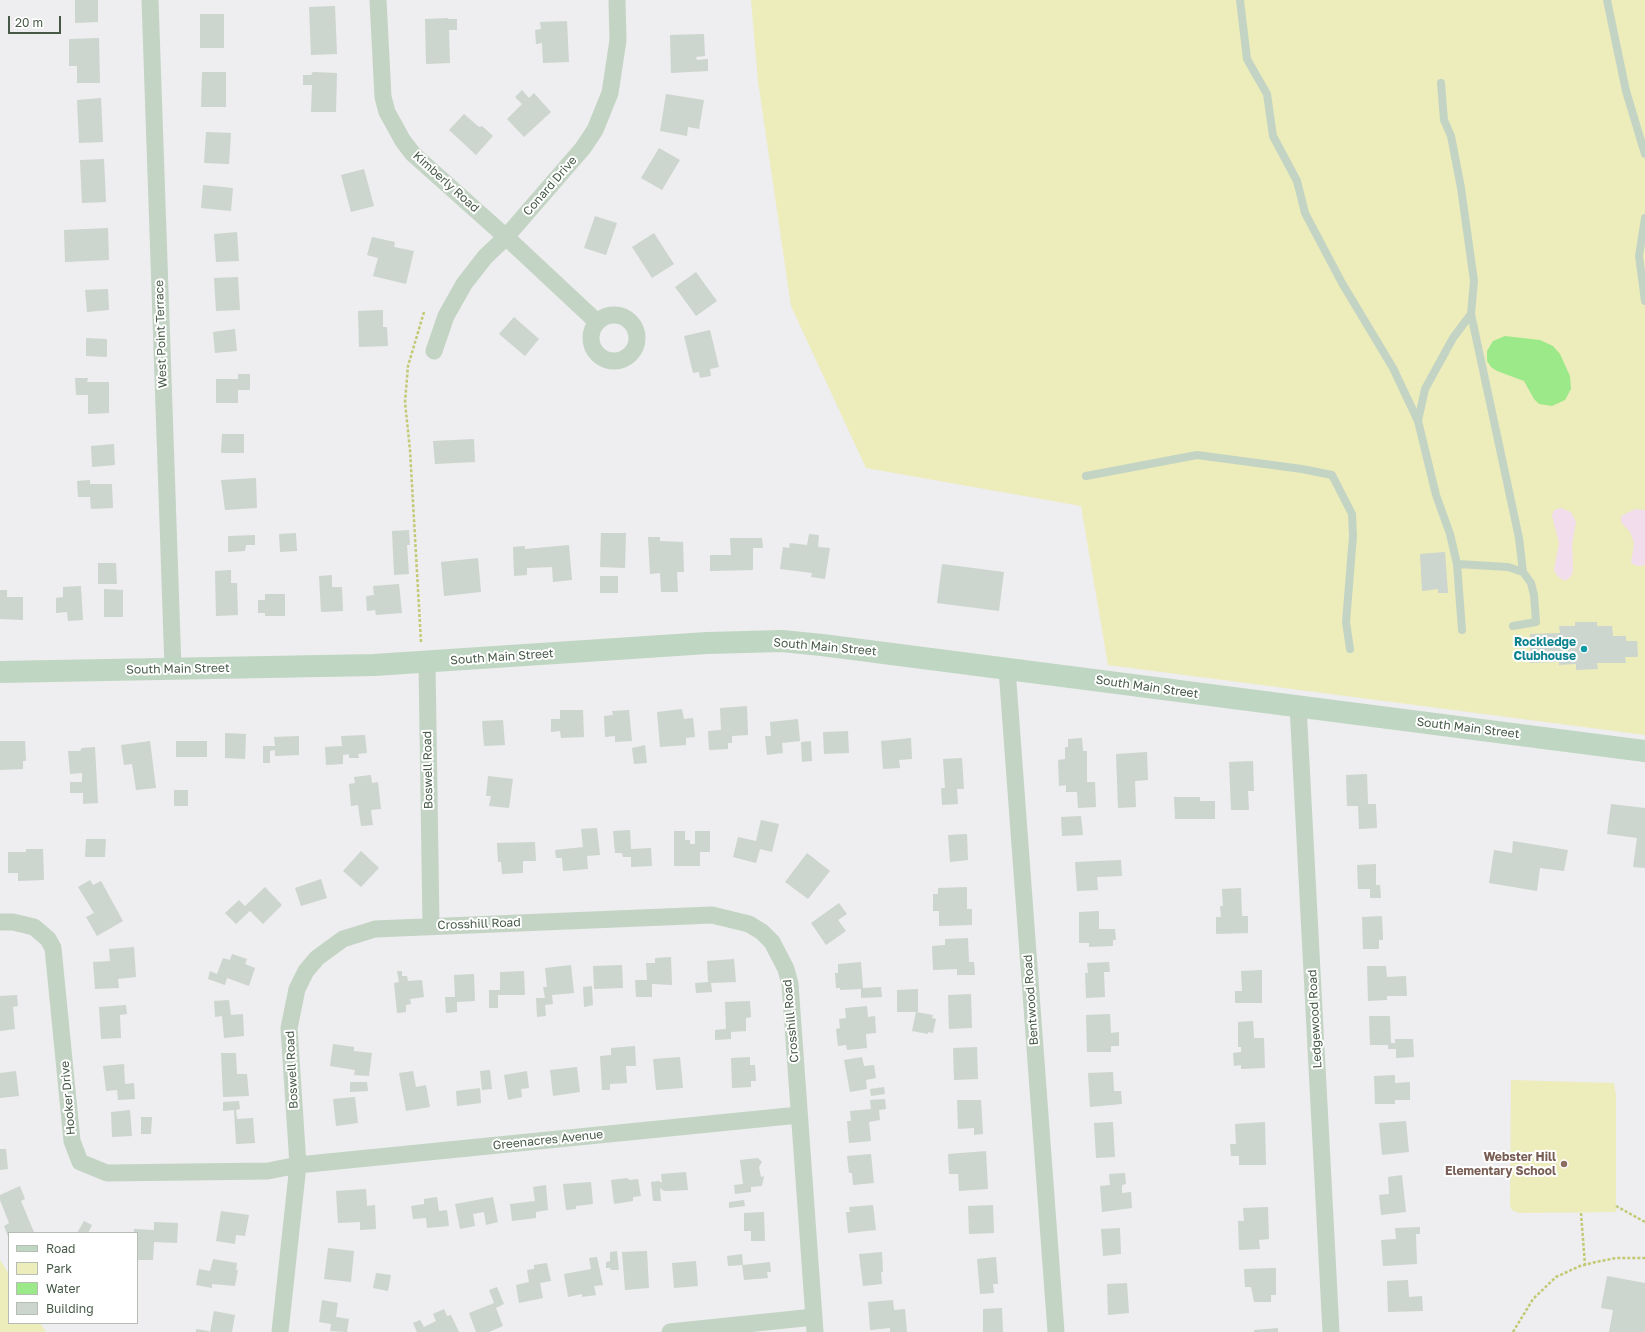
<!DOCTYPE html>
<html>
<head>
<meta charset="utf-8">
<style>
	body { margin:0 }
	#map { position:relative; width:1645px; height:1332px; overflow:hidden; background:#eeedef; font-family:"Golos Text",sans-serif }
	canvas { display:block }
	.legend { position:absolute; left:8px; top:1232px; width:130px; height:92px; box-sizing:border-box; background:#fff; border:1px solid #b5bdb5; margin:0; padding:5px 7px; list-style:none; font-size:12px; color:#465947 }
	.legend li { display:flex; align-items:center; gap:8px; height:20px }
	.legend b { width:20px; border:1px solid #b5bdb5 }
	.scale { position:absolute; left:8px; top:16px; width:53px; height:18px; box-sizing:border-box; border:2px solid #465947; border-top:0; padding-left:5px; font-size:12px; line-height:14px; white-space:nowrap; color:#465947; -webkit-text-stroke:3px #fff; paint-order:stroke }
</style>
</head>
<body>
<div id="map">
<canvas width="1645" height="1332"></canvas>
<ul class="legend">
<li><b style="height:5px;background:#bfd6c2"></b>Road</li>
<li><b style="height:11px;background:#edecbb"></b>Park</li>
<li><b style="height:11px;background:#9ce989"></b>Water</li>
<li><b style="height:11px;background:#ccd5ce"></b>Building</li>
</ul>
<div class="scale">20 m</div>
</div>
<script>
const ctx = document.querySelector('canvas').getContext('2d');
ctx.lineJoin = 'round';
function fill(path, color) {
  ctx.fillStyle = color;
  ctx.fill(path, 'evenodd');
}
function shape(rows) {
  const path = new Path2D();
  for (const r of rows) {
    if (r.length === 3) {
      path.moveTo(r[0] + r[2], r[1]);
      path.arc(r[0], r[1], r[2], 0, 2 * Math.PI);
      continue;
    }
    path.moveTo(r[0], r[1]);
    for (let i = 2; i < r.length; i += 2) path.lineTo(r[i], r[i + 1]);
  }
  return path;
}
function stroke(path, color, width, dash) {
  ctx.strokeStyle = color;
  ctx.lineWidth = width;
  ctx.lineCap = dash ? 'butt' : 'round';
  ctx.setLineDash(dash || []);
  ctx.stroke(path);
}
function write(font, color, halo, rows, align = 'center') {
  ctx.font = font + ' "Golos Text",sans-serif';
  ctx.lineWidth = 4;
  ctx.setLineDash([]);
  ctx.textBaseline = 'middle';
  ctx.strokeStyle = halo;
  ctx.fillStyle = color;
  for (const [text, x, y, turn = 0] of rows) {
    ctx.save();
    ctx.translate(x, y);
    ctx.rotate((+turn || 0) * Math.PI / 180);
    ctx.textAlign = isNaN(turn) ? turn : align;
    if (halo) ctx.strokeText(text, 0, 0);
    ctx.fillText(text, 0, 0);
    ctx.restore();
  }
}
const green = shape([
	[751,0,1645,0,1645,735,1108,665,1081,506,866,468,791,306,758,81],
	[1511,1080,1614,1083,1616,1096,1616,1212,1519,1213,1512,1210,1510,1206],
	[0,1260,9,1274,9,1323,40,1323,46,1332,0,1332]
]);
const sand = shape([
	[1561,508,1571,512,1576,522,1572,545,1573,568,1572,575,1567,580,1563,580,1557,576,1554,570,1559,543,1552,516,1554,510],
	[1635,509,1645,510,1645,564,1643,566,1637,566,1631,563,1634,543,1630,532,1621,522,1621,516]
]);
const water = shape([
	[1505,336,1540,340,1553,346,1560,354,1570,376,1571,389,1565,400,1552,406,1539,404,1534,399,1524,381,1497,371,1491,367,1487,361,1487,351,1493,341]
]);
const building = shape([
	[75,0,98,0,98,22,75,23],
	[335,6,337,54,311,55,309,7],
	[200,14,224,14,224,48,200,48],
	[448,18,448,19,457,19,457,30,449,30,450,63,426,64,425,19],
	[567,21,569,62,543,63,542,43,536,44,535,30,541,29,540,22],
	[704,34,705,56,696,57,697,60,708,59,708,71,671,73,670,35],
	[99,38,100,83,77,83,77,66,69,66,69,39],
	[202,72,226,72,226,107,201,107],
	[313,72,337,73,336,112,311,112,312,85,303,85,303,75,311,75],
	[522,90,529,98,534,93,551,112,524,137,507,119,522,104,515,97],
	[666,94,704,100,699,129,688,127,687,136,660,131],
	[101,98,103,142,79,143,77,100],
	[464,114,479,127,482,126,493,136,476,155,449,130],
	[206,132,231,133,229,164,204,163],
	[659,148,680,160,662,190,641,178],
	[104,159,106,202,82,203,80,160],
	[364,169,374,206,351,212,341,175],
	[203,185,233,188,231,211,201,208],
	[595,216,617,223,606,255,584,248],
	[108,228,109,260,65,262,64,230],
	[237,232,239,261,216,262,214,234],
	[654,233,674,264,652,278,632,247],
	[372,237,395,242,394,247,414,251,406,284,373,276,378,258,367,255],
	[696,272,717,301,696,316,675,287],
	[238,277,240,310,216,311,214,278],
	[108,289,109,310,87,312,85,290],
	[383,310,383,327,387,327,388,346,359,347,358,311],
	[514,317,539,339,525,356,499,334],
	[235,329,237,351,215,353,213,332],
	[710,330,719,367,710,369,711,376,700,378,699,372,693,373,684,336],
	[86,338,107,339,107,357,86,356],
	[238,374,250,374,250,390,238,390,238,403,216,403,216,379,238,379],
	[75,378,88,378,87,382,109,382,109,413,88,414,88,395,76,395],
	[222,434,244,434,244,453,221,453],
	[474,439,475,462,435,464,433,441],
	[114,444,115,465,92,467,91,446],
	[256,478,257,508,225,510,221,480],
	[90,480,90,484,112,484,113,508,91,509,90,497,78,497,77,481],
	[409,530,410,545,407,545,409,574,394,575,392,531],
	[296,533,297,551,280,552,279,534],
	[601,533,626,533,625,568,600,567],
	[809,534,819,535,818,547,830,548,825,579,811,577,812,573,780,569,783,547,789,548,790,543,807,545],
	[255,535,255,545,246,545,245,551,228,552,228,536],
	[648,537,660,537,660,541,683,542,684,572,677,572,678,592,661,592,660,573,650,574],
	[730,538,762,538,763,548,753,548,753,570,710,571,710,555,731,555],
	[569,545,572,580,553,582,552,567,527,568,527,575,514,576,513,547,525,546,525,549],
	[1445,552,1448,593,1438,593,1438,589,1422,591,1420,554],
	[478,558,481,592,444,596,441,562],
	[98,563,116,563,117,584,98,584],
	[942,564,1004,572,999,611,937,603],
	[231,570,231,583,237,583,238,615,216,616,215,571],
	[332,575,332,587,342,587,343,611,321,612,319,576],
	[600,576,618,576,618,593,600,593],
	[399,584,402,613,376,615,375,610,367,611,366,597,367,596,374,595,373,586],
	[81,586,83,620,68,621,67,612,56,613,56,598,63,597,63,587],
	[104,589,123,590,123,617,104,617],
	[0,590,7,590,7,597,23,597,23,620,0,619],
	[265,594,285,594,285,616,265,616,265,613,258,613,258,600,265,600],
	[1575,622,1597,622,1597,626,1612,626,1613,636,1626,636,1626,641,1637,641,1638,657,1625,657,1626,663,1597,663,1598,669,1576,670,1576,664,1559,665,1559,662,1530,663,1530,634,1560,633,1559,626,1575,626],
	[747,706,748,735,732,736,732,743,728,743,728,749,709,750,708,731,721,730,720,708],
	[682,709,684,719,693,718,695,737,686,738,686,745,660,747,657,712],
	[560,710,583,710,584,737,561,738,560,731,551,732,551,719,560,719],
	[629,710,632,741,615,742,615,736,605,737,604,716,613,715,612,711],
	[798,719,800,741,782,743,783,753,767,755,765,736,771,736,770,722],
	[503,720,505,745,484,746,482,721],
	[848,731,849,753,824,754,823,732],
	[225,733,246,734,245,759,225,758],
	[365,735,367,753,358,754,359,758,349,758,349,754,343,755,343,764,326,765,325,747,342,746,341,736],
	[299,736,299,755,275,756,275,750,270,751,270,763,263,763,263,746,275,746,274,737],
	[911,738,912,759,899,760,900,768,883,769,881,741],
	[1082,738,1083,751,1087,751,1087,782,1095,782,1096,807,1078,808,1077,792,1066,792,1066,785,1059,786,1058,760,1065,759,1065,747,1068,747,1068,739],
	[0,741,25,741,26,761,23,761,23,769,0,770],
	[150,741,156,788,136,790,132,764,124,765,121,745],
	[176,741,207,741,207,757,176,757],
	[811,741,812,761,802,762,801,742],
	[645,745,647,763,634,764,632,748],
	[95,747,98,803,83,804,83,793,70,793,70,782,82,782,82,773,70,774,68,751,80,751,82,748],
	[1147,752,1148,780,1135,781,1136,807,1118,808,1116,754],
	[962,758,964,789,957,789,958,804,942,805,941,788,945,788,943,759],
	[1253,761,1254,791,1248,791,1249,810,1231,810,1229,762],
	[1367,774,1368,804,1376,804,1377,828,1359,829,1358,806,1347,806,1346,775],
	[371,775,372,783,378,782,381,809,371,810,373,825,361,826,358,805,351,806,349,784,355,783,354,777],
	[488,776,513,779,509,808,489,806,491,796,486,796],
	[174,790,188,790,188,806,174,806],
	[1174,797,1200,797,1200,801,1215,801,1215,819,1175,819],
	[1611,804,1645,808,1645,868,1633,867,1637,838,1607,834],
	[1081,816,1083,835,1062,836,1061,817],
	[761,820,779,824,772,852,760,849,756,863,733,857,738,837,756,841],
	[597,828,600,855,587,856,588,869,563,871,562,858,556,858,555,850,583,847,581,829],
	[630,830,631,849,651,848,652,866,631,867,631,857,623,857,622,853,615,853,613,831],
	[674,831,685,831,685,840,690,840,690,844,695,844,695,831,710,831,710,852,700,852,700,866,674,866],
	[967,834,968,860,950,862,948,835],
	[86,839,106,839,105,857,85,857],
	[1513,841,1568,850,1564,871,1540,868,1537,891,1489,883,1494,850,1512,853],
	[535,842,536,861,523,861,523,873,502,874,501,862,498,862,497,843],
	[26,849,43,849,44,880,18,881,18,873,8,873,8,852,26,852],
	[361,851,379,868,361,887,343,871],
	[807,853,830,871,808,899,785,882],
	[1121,860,1122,876,1097,877,1098,890,1077,891,1075,862],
	[1376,864,1376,885,1380,885,1381,898,1370,898,1370,889,1358,889,1357,865],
	[321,879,327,898,301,906,295,888],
	[90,880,93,885,101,881,123,921,97,936,86,917,94,913,78,887],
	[265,887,282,905,263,924,250,911,236,924,225,913,239,900,245,906],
	[967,887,967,909,972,909,972,925,939,926,939,911,933,911,933,894,938,894,938,888],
	[1241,888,1242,916,1248,916,1248,933,1216,934,1216,917,1221,917,1220,906,1223,906,1222,889],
	[839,903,847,914,838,920,846,931,826,945,811,923],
	[1099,911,1099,929,1115,929,1116,940,1113,940,1113,946,1089,947,1089,943,1079,943,1079,912],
	[1382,916,1383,940,1379,940,1379,949,1363,949,1362,917],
	[968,938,969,962,974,962,975,975,957,975,957,969,933,970,932,946,945,945,945,939],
	[134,947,136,977,118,979,119,988,95,989,93,962,110,961,109,949],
	[232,954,247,959,245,964,255,968,249,986,227,978,225,985,208,979,210,971,217,974,223,958,230,960],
	[671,957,672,985,652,984,652,997,636,997,635,980,647,980,646,963,655,963,655,958],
	[734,959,736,982,711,983,712,992,696,993,695,983,708,982,707,961],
	[861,962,863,988,881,987,882,997,861,998,861,989,840,990,840,988,836,988,835,973,838,973,838,964],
	[1109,962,1110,972,1104,972,1105,997,1086,998,1085,973,1088,973,1087,963],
	[571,965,574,993,552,995,553,1004,545,1005,546,1016,537,1017,536,998,545,998,543,987,547,987,545,968],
	[622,965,623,988,594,989,593,966],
	[1367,966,1386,966,1387,977,1406,976,1407,996,1387,996,1387,1000,1368,1001],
	[1262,970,1262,1003,1235,1003,1235,991,1242,991,1241,971],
	[397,971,402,971,402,976,407,976,408,981,422,980,424,997,410,999,411,1004,406,1005,406,1012,397,1013,394,983,399,982],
	[524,971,525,995,498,995,498,1008,489,1008,489,990,500,990,500,972],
	[474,974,475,1001,457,1002,457,1012,446,1013,445,997,455,997,454,975],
	[592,986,593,1005,584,1007,583,987],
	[918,989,918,1012,897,1012,897,990],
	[971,994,972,1028,949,1029,948,995],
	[17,995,18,1006,13,1007,15,1029,0,1031,0,996],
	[229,1000,231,1015,243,1014,244,1036,224,1038,222,1016,215,1017,214,1001],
	[750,1001,751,1017,746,1018,746,1031,731,1032,731,1039,715,1040,715,1030,726,1029,725,1002],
	[126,1005,127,1014,120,1015,121,1038,101,1039,99,1007],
	[867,1006,868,1017,875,1016,876,1033,866,1034,867,1048,847,1050,846,1045,838,1046,836,1029,840,1028,839,1019,846,1018,845,1008],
	[916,1012,933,1015,932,1018,936,1019,933,1033,928,1032,928,1034,912,1031],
	[1110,1014,1111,1033,1119,1032,1119,1046,1111,1046,1111,1052,1087,1052,1086,1015],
	[1369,1016,1390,1016,1391,1043,1395,1043,1395,1039,1413,1039,1414,1057,1396,1058,1396,1049,1388,1049,1388,1045,1370,1045],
	[1253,1021,1254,1038,1264,1038,1265,1068,1241,1069,1241,1065,1234,1066,1233,1053,1241,1052,1241,1047,1238,1047,1238,1022],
	[333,1044,354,1047,354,1051,372,1053,369,1076,354,1075,355,1070,330,1066],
	[635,1046,636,1066,626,1066,627,1083,610,1084,610,1090,602,1090,600,1056,611,1055,611,1048],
	[977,1047,978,1079,954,1080,953,1048],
	[221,1053,236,1053,237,1074,247,1074,249,1096,223,1097],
	[680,1057,683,1088,656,1090,653,1059],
	[750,1057,750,1065,755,1065,756,1081,751,1081,751,1087,732,1088,731,1058],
	[862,1057,864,1066,874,1065,876,1078,866,1080,867,1089,850,1092,844,1060],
	[124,1064,125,1084,134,1083,135,1099,118,1100,117,1090,106,1091,103,1066],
	[577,1067,580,1092,553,1096,550,1070],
	[490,1070,492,1089,482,1090,480,1071],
	[16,1071,19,1096,0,1098,0,1073],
	[413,1071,416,1087,426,1085,430,1107,406,1111,399,1073],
	[527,1071,529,1088,521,1089,522,1097,508,1100,504,1075],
	[1113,1072,1114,1091,1121,1091,1122,1104,1090,1107,1088,1073],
	[1395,1075,1395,1083,1410,1082,1410,1100,1395,1100,1395,1104,1375,1104,1374,1076],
	[350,1082,367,1082,368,1091,350,1092],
	[884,1087,885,1094,871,1096,870,1089],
	[480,1088,481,1103,457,1106,456,1091],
	[355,1097,358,1123,336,1126,333,1099],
	[885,1099,886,1109,879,1110,880,1120,869,1122,871,1141,849,1143,847,1121,851,1121,850,1111,871,1109,870,1100],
	[957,1100,981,1100,983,1134,974,1135,974,1128,958,1129],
	[239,1101,240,1109,236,1110,237,1119,253,1118,255,1143,236,1144,234,1110,223,1111,223,1102],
	[130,1110,132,1136,112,1137,111,1112],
	[141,1117,152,1117,151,1134,141,1134],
	[1406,1121,1409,1152,1382,1155,1379,1123],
	[1113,1122,1115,1157,1096,1158,1094,1123],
	[1265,1122,1266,1165,1239,1165,1239,1156,1231,1156,1230,1144,1236,1144,1235,1124],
	[0,1149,6,1149,8,1169,0,1170],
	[986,1151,988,1189,959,1191,958,1174,949,1174,948,1154],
	[871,1154,874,1183,853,1185,852,1173,849,1173,847,1156],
	[758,1158,762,1162,759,1167,761,1177,764,1176,762,1186,751,1187,751,1192,735,1194,734,1185,743,1184,740,1160],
	[686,1172,688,1190,670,1191,664,1191,660,1188,661,1201,653,1201,651,1182,659,1181,662,1183,661,1174],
	[1125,1173,1126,1184,1122,1185,1122,1193,1131,1192,1132,1208,1102,1212,1100,1186,1110,1185,1109,1174],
	[1402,1175,1406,1212,1381,1215,1379,1195,1389,1194,1388,1177],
	[627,1178,630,1180,638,1179,641,1196,633,1197,633,1201,614,1204,611,1180],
	[591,1182,593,1204,576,1206,576,1209,566,1210,563,1184],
	[546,1185,548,1210,536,1212,536,1218,512,1221,510,1204,535,1201,533,1187],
	[20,1186,25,1199,21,1201,34,1232,9,1233,9,1239,4,1226,9,1223,0,1200,0,1195],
	[366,1189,367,1206,375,1205,376,1229,360,1230,360,1222,338,1223,336,1191],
	[437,1197,439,1211,447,1210,449,1226,427,1228,426,1218,413,1219,411,1206,424,1204,424,1199],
	[493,1197,498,1222,486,1225,484,1212,473,1214,475,1226,460,1229,455,1204],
	[744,1200,745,1206,729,1208,729,1202],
	[873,1205,876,1230,848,1233,846,1212,850,1212,849,1207],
	[993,1205,994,1233,969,1234,968,1206],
	[1268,1207,1269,1239,1259,1240,1260,1249,1239,1250,1238,1221,1244,1221,1243,1208],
	[221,1211,249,1215,245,1236,236,1235,235,1244,216,1241],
	[764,1212,765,1241,751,1241,751,1231,744,1231,744,1213],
	[84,1221,92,1225,88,1233,77,1233],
	[154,1222,178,1223,177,1243,154,1242,153,1260,137,1260,137,1233,134,1233,134,1229,154,1230],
	[1420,1227,1420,1234,1416,1234,1417,1264,1383,1266,1381,1240,1396,1239,1395,1228],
	[1120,1228,1121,1254,1103,1256,1101,1229],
	[328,1248,354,1251,351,1282,324,1279],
	[617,1251,619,1270,611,1270,610,1268,606,1268,606,1262,610,1261,610,1252],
	[647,1251,649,1288,625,1290,622,1252],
	[882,1252,883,1272,881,1272,882,1284,863,1286,859,1254],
	[742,1254,743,1265,770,1262,771,1272,767,1272,768,1278,744,1280,742,1265,728,1266,727,1256],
	[597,1257,603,1285,594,1286,596,1295,582,1297,582,1294,568,1297,564,1274,591,1269,589,1258],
	[996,1257,998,1284,993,1284,994,1293,980,1294,977,1259],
	[213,1259,237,1263,236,1270,238,1270,235,1286,212,1284,212,1288,196,1285,199,1269,210,1271],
	[696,1261,698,1286,674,1288,672,1263],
	[547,1263,551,1281,540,1283,543,1298,519,1303,516,1285,529,1282,527,1270,534,1269,534,1265],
	[1276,1268,1276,1295,1271,1295,1271,1302,1254,1302,1251,1287,1245,1287,1244,1269],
	[376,1273,391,1275,388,1291,373,1288],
	[1607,1276,1645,1283,1645,1332,1609,1332,1613,1310,1601,1308],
	[1408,1280,1409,1297,1422,1296,1423,1311,1388,1312,1387,1281],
	[1127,1283,1129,1313,1108,1315,1107,1284],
	[497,1287,504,1304,496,1308,503,1326,489,1332,476,1332,469,1313,494,1303,489,1290],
	[322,1300,338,1303,336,1317,349,1319,347,1332,330,1331,331,1324,319,1322],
	[893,1300,894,1310,905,1309,907,1332,890,1332,890,1328,870,1330,868,1302],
	[1002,1308,1003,1332,983,1332,983,1309],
	[444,1309,447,1316,451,1315,459,1332,417,1332,413,1323,420,1320,424,1327,436,1321,433,1314],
	[214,1311,235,1315,232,1332,210,1332],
	[1278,1328,1278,1332,1254,1332,1254,1330],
	[196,1329,209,1331,209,1332,196,1332]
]);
const path = shape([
	[421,642,410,450,405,402,408,366,424,312],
	[1616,1206,1645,1222],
	[1581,1213,1585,1265],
	[1513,1332,1533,1299,1556,1277,1580,1266,1596,1262,1616,1258,1645,1258]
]);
const lane = shape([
	[1240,0,1247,59,1267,94,1273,136,1297,181,1305,213,1342,283,1393,368,1418,421,1436,495,1450,534,1457,564,1462,630],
	[1607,0,1626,91,1645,154],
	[1441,83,1444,120,1451,136,1461,188,1474,281,1471,314,1519,538,1523,572,1531,583,1534,595,1536,622,1513,626],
	[1645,218,1639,256,1645,301],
	[1418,421,1425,389,1453,338,1471,314],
	[1086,476,1197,455,1302,469,1332,475,1352,514,1353,536,1346,622,1350,649],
	[1457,564,1508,567,1523,572]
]);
const street = shape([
	[150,0,173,668],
	[378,0,383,97,387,112,403,141,413,154,506,237,597,322],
	[614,338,23],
	[434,351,446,316,464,284,485,257,506,237,583,148,595,130,610,93,618,40,617,0],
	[427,663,431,926],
	[1007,669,1056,1332],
	[1298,706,1331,1332],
	[0,922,13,922,34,927,48,939,53,948,72,1141,80,1162,107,1173,268,1171,298,1165,799,1115],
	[280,1332,298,1165,289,1028,297,989,306,971,317,958,343,939,375,929,712,915,749,924,762,932,772,942,786,969,790,984,815,1332],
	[670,1332,814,1317]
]);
const secondary = shape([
	[0,672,374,665,707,643,782,641,822,645,1645,751]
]);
const markers = [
	[1584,649,4,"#0f9aa8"],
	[1564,1164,4,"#8d6e63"]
];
const streetNames = [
	["Kimberly Road",446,182,42],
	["Conard Drive",550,186,-49],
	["West Point Terrace",161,334,-92],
	["South Main Street",825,647,5],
	["South Main Street",502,657,-4],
	["South Main Street",178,669,-1],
	["South Main Street",1147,687,8],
	["South Main Street",1468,728,7],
	["Boswell Road",428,770,-91],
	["Crosshill Road",479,924,-2],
	["Bentwood Road",1031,1000,-94],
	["Ledgewood Road",1315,1019,-93],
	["Crosshill Road",791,1021,-95],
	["Boswell Road",292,1070,-93],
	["Hooker Drive",68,1098,-95],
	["Greenacres Avenue",548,1140,-6]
];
const cultureNames = [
	["Rockledge",1576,642],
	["Clubhouse",1576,656]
];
const educationNames = [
	["Webster Hill",1556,1157],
	["Elementary School",1556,1171]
];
fill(green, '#edecbb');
fill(sand, '#f1ddec');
fill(water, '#9ce989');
fill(building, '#ccd5ce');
stroke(path, '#c2ca74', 2.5, [3, 2]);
stroke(lane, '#c3d4c4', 8);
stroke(street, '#c3d4c4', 17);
stroke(secondary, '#bfd6c2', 22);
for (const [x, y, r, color] of markers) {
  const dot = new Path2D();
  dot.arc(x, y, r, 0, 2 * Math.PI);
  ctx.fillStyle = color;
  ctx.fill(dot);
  stroke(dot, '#fff', 1.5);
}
write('12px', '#465947', '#fff', streetNames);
write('bold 12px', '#0d838f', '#fff', cultureNames, 'right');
write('bold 12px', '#785e54', '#fff', educationNames, 'right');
</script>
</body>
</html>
